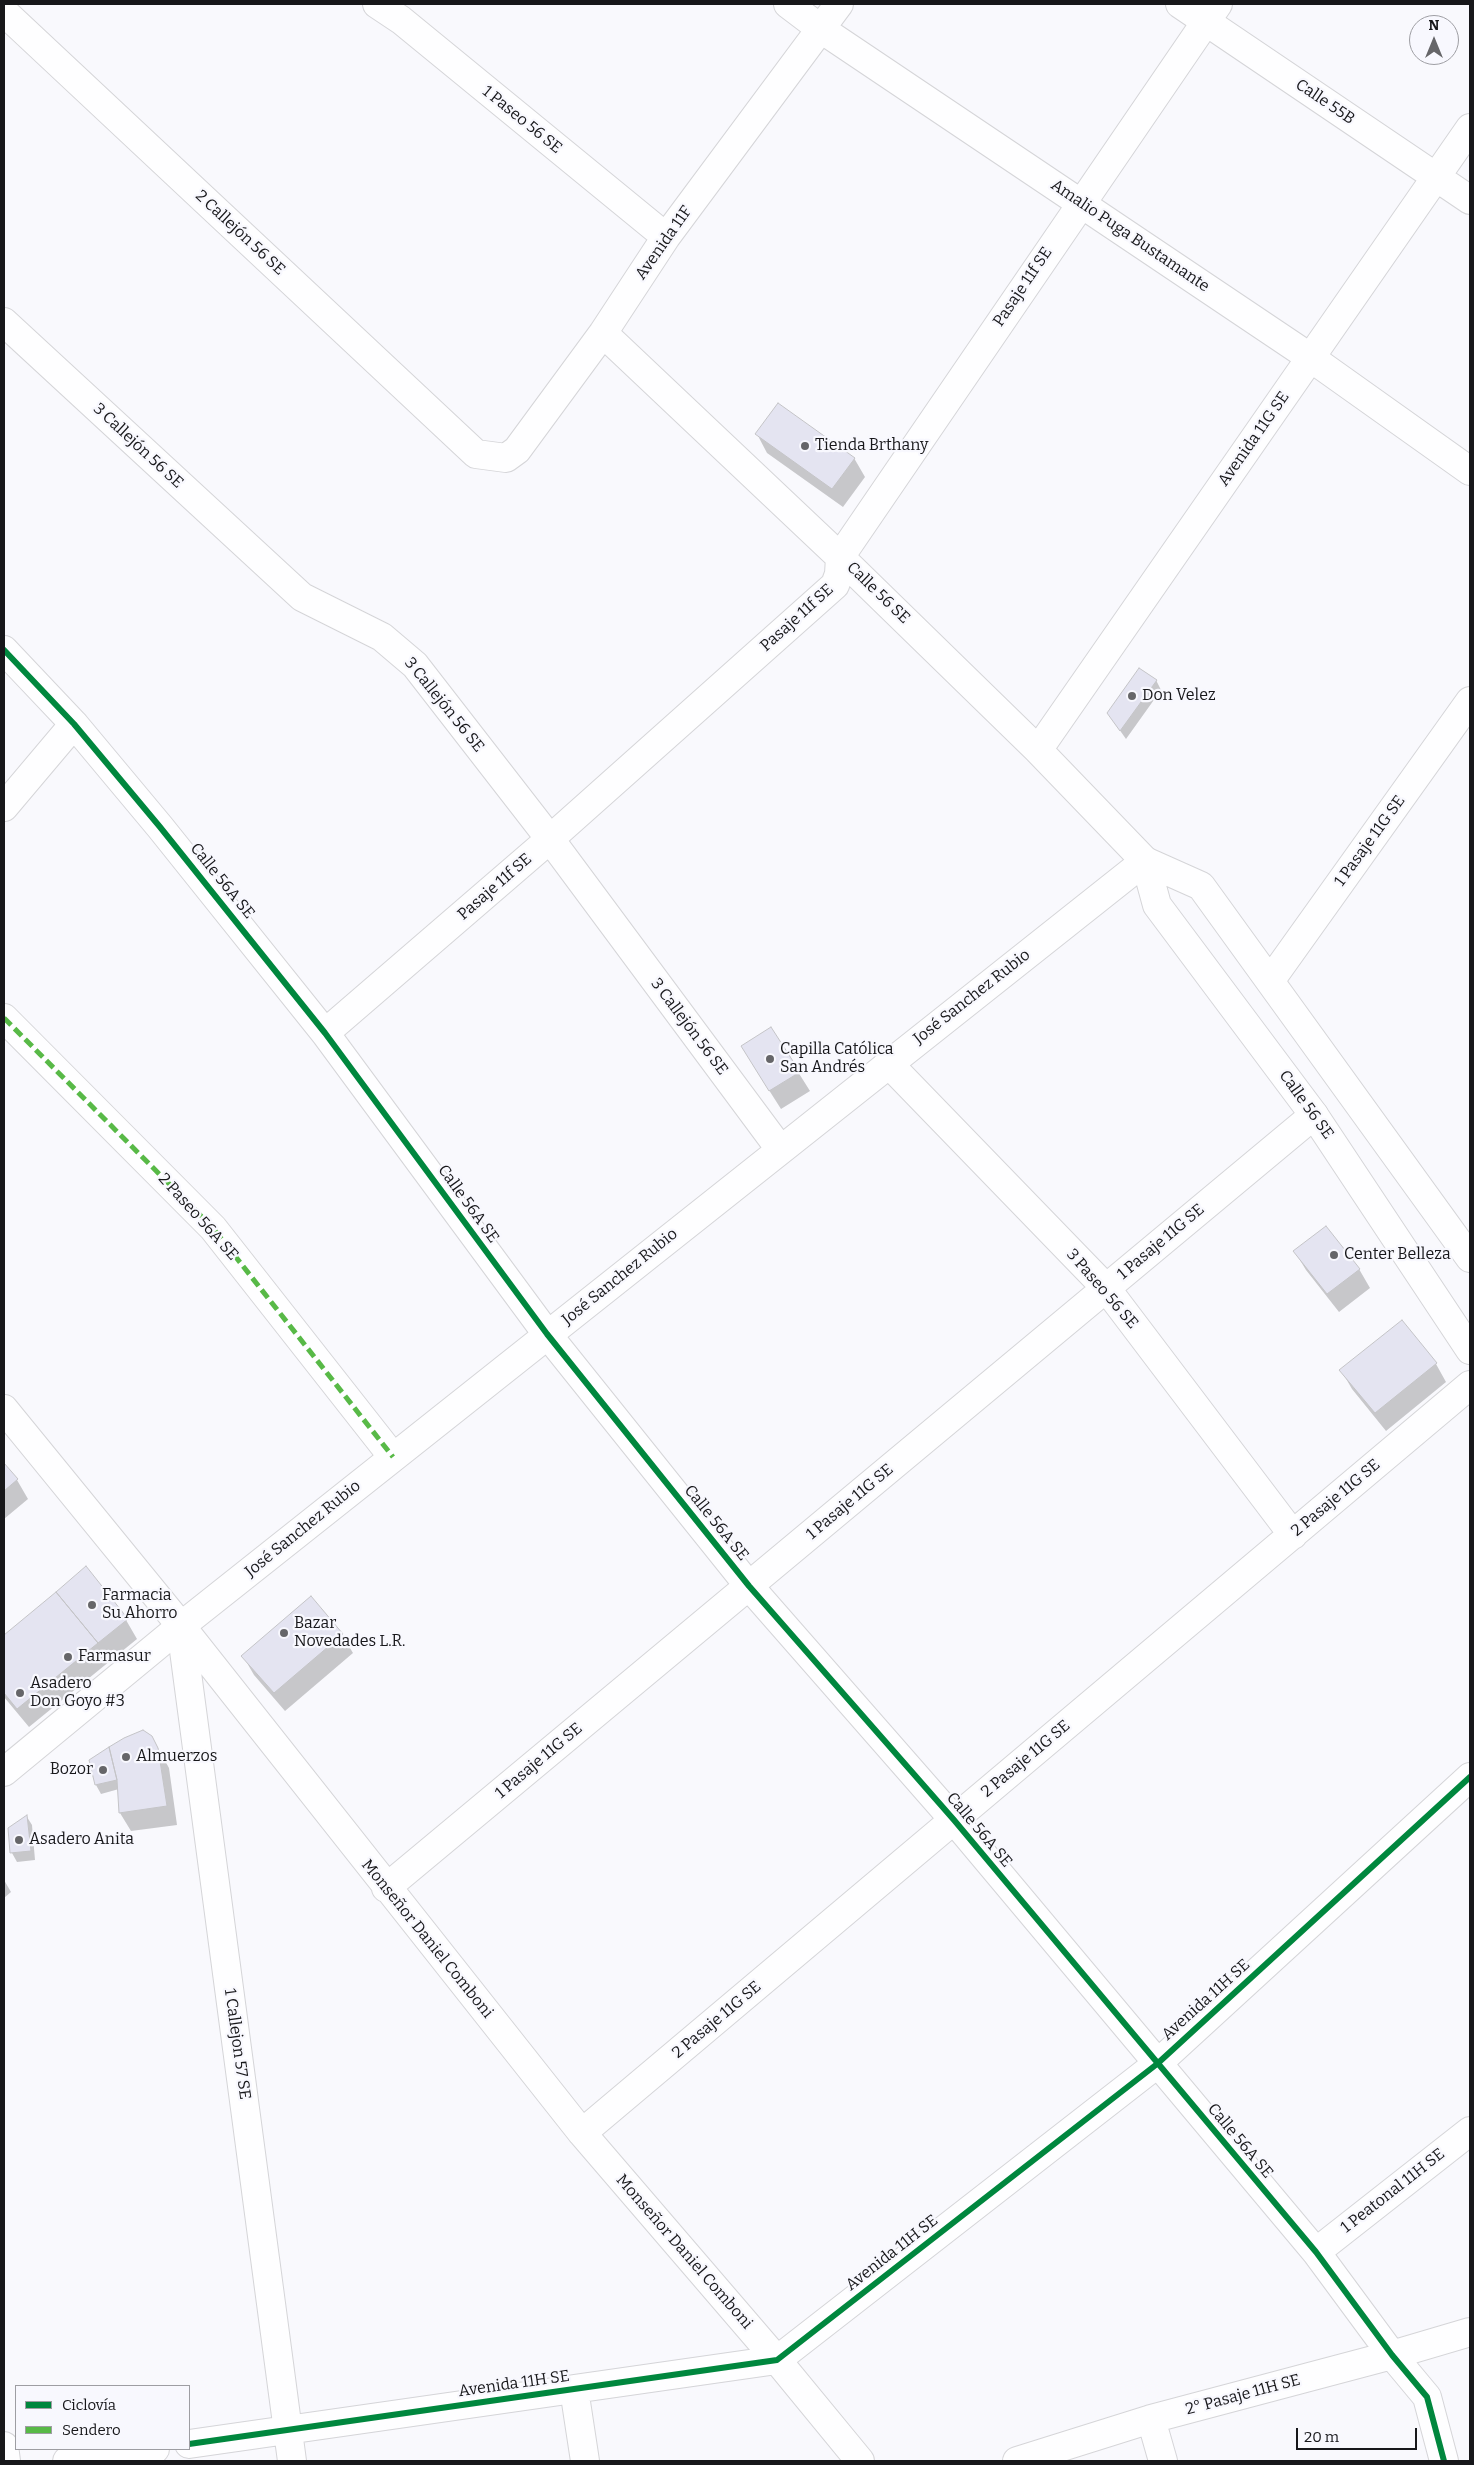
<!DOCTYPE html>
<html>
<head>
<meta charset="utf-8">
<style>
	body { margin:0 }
	#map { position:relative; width:1474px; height:2465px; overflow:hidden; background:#f9f9fd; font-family:Bitter,serif }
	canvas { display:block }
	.frame { position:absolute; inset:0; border:5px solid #17171a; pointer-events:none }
	.legend { position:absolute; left:15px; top:2385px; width:175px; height:65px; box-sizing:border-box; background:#f8f8fe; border:1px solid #9e9ea3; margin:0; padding:6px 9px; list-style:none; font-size:15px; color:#17171a }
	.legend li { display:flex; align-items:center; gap:10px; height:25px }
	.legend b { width:25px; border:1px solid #9e9ea3 }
	.north { position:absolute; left:1409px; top:15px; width:50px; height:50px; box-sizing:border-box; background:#f8f8fe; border:1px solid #9e9ea3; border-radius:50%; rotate:0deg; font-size:14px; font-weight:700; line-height:20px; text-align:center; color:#17171a }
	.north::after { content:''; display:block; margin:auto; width:18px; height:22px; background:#666669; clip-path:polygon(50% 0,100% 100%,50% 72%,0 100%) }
	.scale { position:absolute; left:1296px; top:2428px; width:121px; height:22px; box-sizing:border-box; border:2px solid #17171a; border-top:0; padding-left:6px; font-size:15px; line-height:18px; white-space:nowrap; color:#17171a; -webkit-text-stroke:4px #f8f8fe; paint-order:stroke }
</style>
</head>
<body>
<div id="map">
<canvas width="1474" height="2465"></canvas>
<div class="frame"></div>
<ul class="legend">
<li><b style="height:6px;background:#00873e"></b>Ciclovía</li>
<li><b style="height:6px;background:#58b947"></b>Sendero</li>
</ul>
<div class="north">N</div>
<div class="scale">20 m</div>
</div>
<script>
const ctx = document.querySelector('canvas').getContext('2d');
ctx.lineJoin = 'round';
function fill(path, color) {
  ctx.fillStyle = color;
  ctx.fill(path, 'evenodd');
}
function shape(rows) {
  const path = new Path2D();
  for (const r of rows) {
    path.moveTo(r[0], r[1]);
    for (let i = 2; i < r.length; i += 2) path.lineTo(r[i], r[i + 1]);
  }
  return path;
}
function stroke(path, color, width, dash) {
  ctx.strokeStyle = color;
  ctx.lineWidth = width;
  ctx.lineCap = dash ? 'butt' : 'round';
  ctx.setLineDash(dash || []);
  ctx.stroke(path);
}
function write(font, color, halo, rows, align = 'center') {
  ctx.font = font + ' Bitter,serif';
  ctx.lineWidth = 4.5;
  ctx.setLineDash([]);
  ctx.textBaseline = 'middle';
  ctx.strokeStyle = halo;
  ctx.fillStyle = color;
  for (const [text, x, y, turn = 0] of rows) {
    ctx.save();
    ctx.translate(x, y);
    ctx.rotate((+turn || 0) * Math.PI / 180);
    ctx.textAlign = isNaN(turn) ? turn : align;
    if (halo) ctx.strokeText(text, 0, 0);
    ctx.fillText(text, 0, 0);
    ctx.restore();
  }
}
const shadow = shape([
	[757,434,854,458,865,477,843,507,767,453],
	[1156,680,1161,690,1126,739,1114,722],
	[771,1029,810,1091,781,1109,753,1065],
	[1295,1252,1359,1269,1370,1288,1339,1312,1306,1270],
	[1436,1364,1446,1382,1386,1431,1352,1389,1341,1370],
	[4,1465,17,1480,28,1499,4,1519],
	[86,1568,126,1620,137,1639,29,1727,4,1697,4,1636],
	[342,1635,353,1653,285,1711,254,1675,243,1656],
	[152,1737,169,1768,177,1825,131,1831,120,1813,119,1789,101,1794,96,1785],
	[27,1817,32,1825,35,1860,17,1862,12,1853],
	[4,1880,11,1892,4,1898]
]);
const building = shape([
	[778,403,855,458,832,489,755,434,778,403],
	[1139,668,1157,680,1120,731,1107,713,1139,668],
	[771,1027,800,1072,769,1091,741,1046,771,1027],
	[1326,1226,1360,1269,1327,1294,1293,1251,1326,1226],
	[1402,1320,1437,1363,1375,1413,1339,1370,1402,1320],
	[4,1463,18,1479,4,1491,4,1463],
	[86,1566,128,1619,98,1643,56,1592,86,1566],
	[56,1592,98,1643,17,1709,4,1693,4,1635,56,1592],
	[311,1596,343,1634,274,1693,241,1656,311,1596],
	[143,1730,152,1736,158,1748,167,1806,119,1813,117,1780,109,1747,124,1738,143,1730],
	[109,1747,117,1780,95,1785,89,1760,109,1747],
	[27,1815,31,1851,10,1853,8,1828,27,1815]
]);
const street = shape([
	[377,4,401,20,666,237],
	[788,4,821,29,1311,358,1470,471],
	[1180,4,1470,200],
	[4,12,476,454,506,458,517,450,603,333,666,237,839,4],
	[4,322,302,597,382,637,415,665,550,839,780,1149],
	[603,333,840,557,1038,750,1145,861],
	[4,650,74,724,160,827,325,1033,547,1334,749,1586,954,1820,1316,2252,1392,2355,1427,2397,1444,2461],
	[1038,750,1470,128],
	[4,807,74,724],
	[4,1018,213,1228,393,1457],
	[325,1033,550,839,835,585,839,574,840,557,1218,4],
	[888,1063,1106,1288,1293,1535],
	[4,1409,181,1626,582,2133,777,2360,860,2461],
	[181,1628,292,2461],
	[386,1888,1314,1115],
	[582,2133,1470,1385],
	[1316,2252,1470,2131],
	[574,2389,585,2461],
	[1151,2419,1163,2461],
	[189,2444,777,2360,1157,2064,1470,1777],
	[4,2446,6,2461],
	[67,2461,155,2449],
	[1017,2461,1151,2419,1392,2355,1470,2332]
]);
const secondary = shape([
	[1145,861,1157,905,1314,1115,1470,1350],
	[1145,861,1201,886,1470,1258],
	[1270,981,1470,701],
	[4,1772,181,1626,1145,861]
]);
const quiet = shape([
	[4,1018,213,1228,393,1457]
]);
const cycleway = shape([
	[4,650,74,724,160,827,325,1033,547,1334,749,1586,954,1820,1316,2252,1392,2355,1427,2397,1444,2461],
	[189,2444,777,2360,1157,2064,1470,1777]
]);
const markers = [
	[805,446,5,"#666669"],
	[1132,696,5,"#666669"],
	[770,1059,5,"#666669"],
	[1334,1255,5,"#666669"],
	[92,1605,5,"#666669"],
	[284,1633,5,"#666669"],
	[68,1657,5,"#666669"],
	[20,1693,5,"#666669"],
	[126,1757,5,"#666669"],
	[103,1770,5,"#666669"],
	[19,1840,5,"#666669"]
];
const streetNames = [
	["Calle 55B",1325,102,34],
	["1 Paseo 56 SE",522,120,39],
	["2 Callejón 56 SE",240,233,43],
	["Amalio Puga Bustamante",1130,236,34],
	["Avenida 11F",664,243,-55],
	["Pasaje 11f SE",1023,287,-56],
	["Avenida 11G SE",1254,439,-55],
	["3 Callejón 56 SE",138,446,43],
	["Calle 56 SE",878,593,44],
	["Pasaje 11f SE",797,618,-42],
	["3 Callejón 56 SE",444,705,51],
	["1 Pasaje 11G SE",1370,841,-54],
	["Calle 56A SE",222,881,51],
	["Pasaje 11f SE",495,887,-41],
	["José Sanchez Rubio",972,997,-38],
	["3 Callejón 56 SE",689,1027,53],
	["Calle 56 SE",1306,1105,54],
	["Calle 56A SE",468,1204,54],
	["2 Paseo 56A SE",198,1217,48],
	["1 Pasaje 11G SE",1161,1242,-40],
	["José Sanchez Rubio",620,1277,-39],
	["3 Paseo 56 SE",1102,1289,49],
	["2 Pasaje 11G SE",1336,1498,-40],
	["1 Pasaje 11G SE",850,1502,-40],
	["Calle 56A SE",716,1523,51],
	["José Sanchez Rubio",303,1529,-39],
	["2 Pasaje 11G SE",1026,1759,-40],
	["1 Pasaje 11G SE",539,1761,-40],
	["Calle 56A SE",979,1830,50],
	["Monseñor Daniel Comboni",427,1939,51],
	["Avenida 11H SE",1206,2000,-42],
	["2 Pasaje 11G SE",717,2020,-40],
	["1 Callejon 57 SE",237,2044,82],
	["Calle 56A SE",1240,2141,50],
	["1 Peatonal 11H SE",1393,2191,-38],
	["Monseñor Daniel Comboni",684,2252,49],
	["Avenida 11H SE",892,2253,-38],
	["Avenida 11H SE",514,2384,-8],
	["2° Pasaje 11H SE",1243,2395,-15]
];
const poiNames = [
	["Tienda Brthany",815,446],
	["Don Velez",1142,696],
	["Capilla Católica",780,1050],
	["San Andrés",780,1068],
	["Center Belleza",1344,1255],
	["Farmacia",102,1596],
	["Su Ahorro",102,1614],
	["Bazar",294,1624],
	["Novedades L.R.",294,1642],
	["Farmasur",78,1657],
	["Asadero",30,1684],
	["Don Goyo #3",30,1702],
	["Almuerzos",136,1757],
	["Bozor",93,1770,"right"],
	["Asadero Anita",29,1840]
];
fill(shadow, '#0003');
fill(building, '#e4e4f1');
stroke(building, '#c4c4c7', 1);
stroke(street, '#d5d5d8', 30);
stroke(secondary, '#d5d5d8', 30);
stroke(street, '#fefeff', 28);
stroke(secondary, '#fefeff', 28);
stroke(quiet, '#58b947', 5, [10, 5]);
stroke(cycleway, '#00873e', 6);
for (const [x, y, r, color] of markers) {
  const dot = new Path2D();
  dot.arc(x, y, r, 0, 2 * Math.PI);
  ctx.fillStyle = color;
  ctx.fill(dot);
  stroke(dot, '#f8f8fe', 2);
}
write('16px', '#17171a', '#f8f8fe', streetNames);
write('16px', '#17171a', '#f8f8fe', poiNames, 'left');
</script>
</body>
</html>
